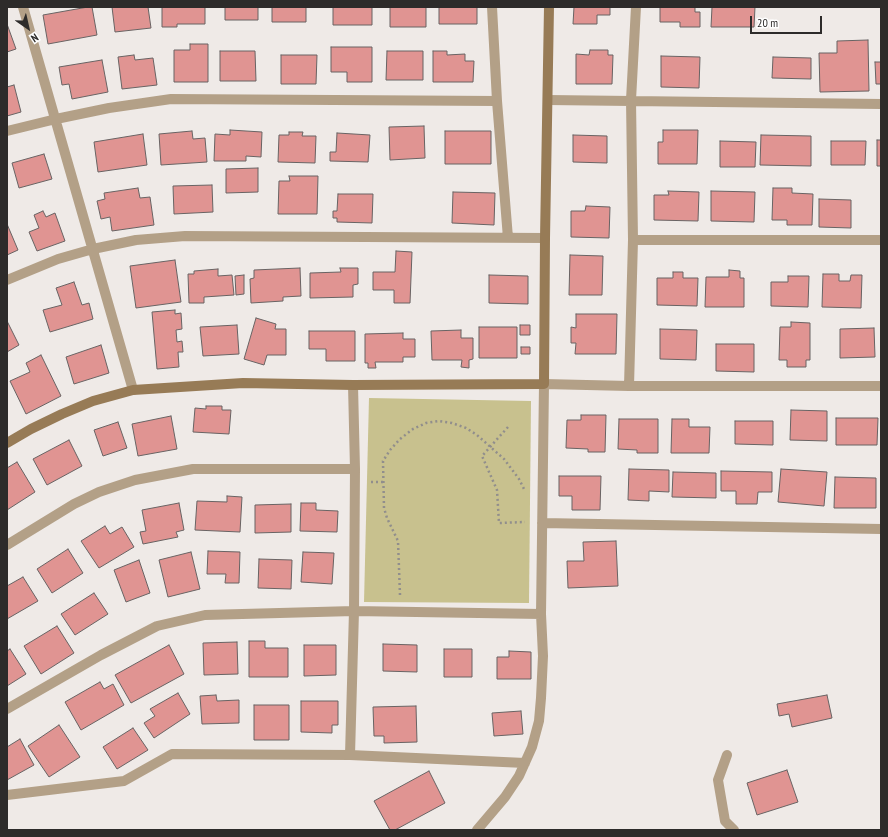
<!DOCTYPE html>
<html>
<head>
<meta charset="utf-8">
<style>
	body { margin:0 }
	#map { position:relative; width:888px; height:837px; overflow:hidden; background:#efeae7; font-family:"PT Sans Narrow",sans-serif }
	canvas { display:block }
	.frame { position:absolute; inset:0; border:8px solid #2d2b2a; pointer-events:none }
	.north { position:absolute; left:8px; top:8px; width:40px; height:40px; -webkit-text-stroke:3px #fff; paint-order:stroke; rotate:146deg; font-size:11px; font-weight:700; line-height:16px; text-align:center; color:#2d2b2a }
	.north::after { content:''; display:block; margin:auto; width:14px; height:18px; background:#2d2b2a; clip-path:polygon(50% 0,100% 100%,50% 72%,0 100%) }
	.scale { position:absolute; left:750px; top:16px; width:72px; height:18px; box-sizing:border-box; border:2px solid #2d2b2a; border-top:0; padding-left:5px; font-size:12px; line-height:14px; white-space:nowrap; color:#2d2b2a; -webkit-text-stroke:3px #fff; paint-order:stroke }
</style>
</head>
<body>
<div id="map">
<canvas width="888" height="837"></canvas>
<div class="frame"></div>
<div class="north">N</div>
<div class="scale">20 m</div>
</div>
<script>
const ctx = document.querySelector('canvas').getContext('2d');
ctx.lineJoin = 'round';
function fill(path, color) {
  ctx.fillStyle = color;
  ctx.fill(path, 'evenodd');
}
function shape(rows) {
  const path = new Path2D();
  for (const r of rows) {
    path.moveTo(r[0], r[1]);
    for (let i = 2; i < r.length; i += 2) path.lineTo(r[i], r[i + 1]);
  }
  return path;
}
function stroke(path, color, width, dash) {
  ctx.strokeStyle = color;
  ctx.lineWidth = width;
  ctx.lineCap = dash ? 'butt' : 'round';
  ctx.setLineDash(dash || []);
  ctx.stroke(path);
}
const green = shape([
	[369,398,531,401,529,603,364,602]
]);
const building = shape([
	[88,7,92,7,97,35,48,44,43,15,88,7],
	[112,7,148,7,151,28,115,32,112,7],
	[162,7,205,7,205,24,177,24,177,27,162,27,162,7],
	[225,7,258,7,258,20,225,20,225,7],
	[272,7,306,7,306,22,272,22,272,7],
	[333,7,372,7,372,25,333,25,333,7],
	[390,7,426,7,426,27,390,27,390,7],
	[439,7,477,7,477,24,439,24,439,7],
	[574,7,610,7,610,15,597,15,597,24,573,24,574,7],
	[660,7,695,7,695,12,700,12,700,27,680,27,680,22,660,22,660,7],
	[712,7,755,7,754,27,711,27,712,7],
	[7,24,16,49,7,52,7,24],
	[868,40,869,91,820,92,819,53,837,53,837,41,868,40],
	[190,44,208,44,208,82,174,82,174,50,190,50,190,44],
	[331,47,372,47,372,82,347,82,347,72,331,72,331,47],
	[590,50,608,50,608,55,613,55,612,84,576,84,576,54,589,55,590,50],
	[220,51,255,51,256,81,220,81,220,51],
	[387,51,423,51,423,80,386,80,387,51],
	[433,51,447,51,447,55,465,54,465,61,474,61,473,82,433,82,433,51],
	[134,55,135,60,153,58,157,85,122,89,118,57,134,55],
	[281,55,317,55,316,84,281,84,281,55],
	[661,56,700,57,699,88,661,87,661,56],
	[773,57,811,58,811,79,772,78,773,57],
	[102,60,108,92,72,99,69,84,62,85,59,67,102,60],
	[875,62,881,62,881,84,876,84,875,62],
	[14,85,21,112,7,116,7,87,14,85],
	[424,126,425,158,390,160,389,127,424,126],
	[230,130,262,132,261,157,246,156,246,161,214,161,215,134,230,135,230,130],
	[663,130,698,130,697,164,658,164,658,142,663,142,663,130],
	[192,131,193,139,205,138,207,162,161,165,159,134,192,131],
	[445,131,491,131,491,164,445,164,445,131],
	[289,132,303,132,302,136,316,136,315,163,278,162,279,135,289,135,289,132],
	[337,133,370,135,368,162,330,161,330,152,336,152,337,133],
	[143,134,147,165,98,172,94,142,143,134],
	[573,135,607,136,607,163,573,162,573,135],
	[761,135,811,136,811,166,760,165,761,135],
	[877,140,881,140,881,166,877,166,877,140],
	[720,141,756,142,755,167,720,167,720,141],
	[831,141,866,141,865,165,831,165,831,141],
	[44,154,52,179,19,188,12,163,44,154],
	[258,168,258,192,226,193,226,169,258,168],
	[289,176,318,176,317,214,278,214,279,181,290,181,289,176],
	[212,185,213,212,174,214,173,186,212,185],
	[138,188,140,198,150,197,154,225,112,231,110,217,101,219,97,201,105,199,104,193,138,188],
	[773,188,792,188,792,193,813,194,812,225,787,225,787,220,772,220,773,188],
	[668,191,699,192,698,221,654,220,654,195,669,195,668,191],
	[711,191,755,192,754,222,711,221,711,191],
	[453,192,495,193,494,225,452,223,453,192],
	[338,194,373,194,372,223,337,222,337,218,333,218,333,211,337,211,338,194],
	[819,199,851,200,851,228,819,227,819,199],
	[586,206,610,207,609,238,571,237,571,211,585,211,586,206],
	[43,211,46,217,55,213,65,241,37,251,29,232,39,228,34,215,43,211],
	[7,224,18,250,7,255,7,224],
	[396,251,412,252,410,303,394,303,394,290,373,290,373,272,395,272,396,251],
	[570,255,603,256,602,295,569,295,570,255],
	[175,260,181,302,136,308,130,266,175,260],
	[300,268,301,296,283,297,283,301,251,303,250,279,254,278,254,270,300,268],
	[340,268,358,268,358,284,353,285,353,297,310,298,310,273,341,272,340,268],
	[218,269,218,276,232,275,234,295,204,297,204,303,189,303,188,274,194,274,194,271,218,269],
	[729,270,740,271,740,278,744,278,744,307,705,307,706,277,729,277,729,270],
	[673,272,683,272,683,278,698,278,697,306,657,305,657,278,673,278,673,272],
	[823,274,839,274,839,281,850,281,851,275,862,275,861,308,822,307,823,274],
	[244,275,244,294,236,295,235,276,244,275],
	[489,275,528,276,528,304,489,303,489,275],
	[788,276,809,276,808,307,771,306,771,282,788,282,788,276],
	[74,282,82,305,89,303,93,319,50,332,43,310,62,305,56,288,74,282],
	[175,310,175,314,181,313,182,329,176,330,177,342,182,341,183,352,178,352,179,367,157,369,152,312,175,310],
	[576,314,617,314,616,354,575,354,576,343,571,343,571,327,576,328,576,314],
	[256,318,276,324,275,329,286,329,286,355,267,355,264,365,244,359,256,318],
	[7,321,19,345,7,352,7,321],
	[791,322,810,323,810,360,806,360,806,367,787,367,787,360,779,360,780,327,791,327,791,322],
	[237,325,239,354,203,356,200,327,237,325],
	[520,325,530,325,530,335,520,335,520,325],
	[479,327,517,327,517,358,479,358,479,327],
	[874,328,875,357,840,358,840,329,874,328],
	[660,329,697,330,696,360,660,359,660,329],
	[461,330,461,338,473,338,473,359,469,360,469,368,461,367,462,360,432,360,431,331,461,330],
	[309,331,355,331,355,361,326,361,326,349,309,349,309,331],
	[403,333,403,339,415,339,415,357,403,357,403,362,375,362,376,368,368,368,368,363,365,363,365,334,403,333],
	[716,344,754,344,754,372,716,371,716,344],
	[101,345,109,373,74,384,66,357,101,345],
	[521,347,530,347,530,354,521,354,521,347],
	[41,355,61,396,26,414,10,381,30,372,26,363,41,355],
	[206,406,222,406,222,410,231,410,229,434,193,432,195,408,206,409,206,406],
	[791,410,827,411,827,441,790,440,791,410],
	[581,415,606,415,605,452,588,452,588,449,566,448,567,420,581,420,581,415],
	[171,416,177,449,138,456,132,424,171,416],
	[836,418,878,418,877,445,836,445,836,418],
	[619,419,658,419,658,453,637,453,637,450,618,449,619,419],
	[672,419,689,419,689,427,710,427,709,453,671,453,672,419],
	[735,421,773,421,773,445,735,444,735,421],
	[118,422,127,448,103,456,94,430,118,422],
	[69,440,82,466,47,485,33,459,69,440],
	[17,462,35,492,7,510,7,468,17,462],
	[629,469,669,470,669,492,649,491,649,501,628,500,629,469],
	[781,469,827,472,824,506,778,502,781,469],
	[721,471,772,472,772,492,758,492,757,504,736,504,736,491,721,491,721,471],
	[673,472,716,473,716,498,672,497,673,472],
	[559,476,601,476,600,510,572,510,572,496,559,496,559,476],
	[835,477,876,478,876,508,834,508,835,477],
	[227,496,242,497,240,532,195,530,197,501,227,502,227,496],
	[179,503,184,530,176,532,178,537,143,544,140,532,146,531,142,510,179,503],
	[301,503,316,503,316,510,338,511,337,532,300,531,301,503],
	[291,504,291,532,255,533,255,505,291,504],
	[105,526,110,534,122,527,134,547,99,568,81,541,105,526],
	[616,541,618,586,568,588,567,561,584,561,583,542,616,541],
	[68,549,83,573,52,593,37,569,68,549],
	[208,551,240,552,239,583,225,583,226,574,207,574,208,551],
	[191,552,200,589,168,597,159,560,191,552],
	[303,552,334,553,332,584,301,582,303,552],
	[259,559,292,560,291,589,258,588,259,559],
	[139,560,150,593,126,602,114,570,139,560],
	[23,577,38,601,7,619,7,586,23,577],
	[94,593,108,614,75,635,61,614,94,593],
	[57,626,74,653,41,674,24,646,57,626],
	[249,641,265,641,265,648,288,648,288,677,249,677,249,641],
	[237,642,238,674,204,675,203,643,237,642],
	[383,644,417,645,417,672,383,671,383,644],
	[169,645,184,674,131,703,115,675,169,645],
	[304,645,336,645,336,675,304,676,304,645],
	[10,649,26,674,7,686,7,651,10,649],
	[444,649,472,649,472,677,444,677,444,649],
	[509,651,531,652,531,679,497,679,497,657,509,657,509,651],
	[100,682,104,689,113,684,124,705,81,730,65,702,100,682],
	[178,693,190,714,154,738,144,723,155,716,150,709,178,693],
	[216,695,217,701,239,700,239,723,202,724,200,696,216,695],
	[827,695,832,718,792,727,789,714,779,716,777,704,827,695],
	[301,701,338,701,338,725,332,725,332,733,301,732,301,701],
	[254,705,289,705,289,740,254,740,254,705],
	[416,706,417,742,384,743,384,736,374,736,373,707,416,706],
	[521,711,523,734,494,736,492,713,521,711],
	[59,725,80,757,49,777,28,746,59,725],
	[133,728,148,750,117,769,103,747,133,728],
	[20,739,34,765,7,780,7,747,20,739],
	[787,770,798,802,757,815,747,783,787,770],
	[429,771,445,803,395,830,390,830,374,801,429,771]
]);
const path = shape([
	[508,427,482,456,497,490,499,523,525,522],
	[371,482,383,482],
	[400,595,398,541,387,518,384,508,383,461,390,450,400,439,413,429,426,423,439,421,452,423,466,428,477,435,504,459,519,479,524,489]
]);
const street = shape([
	[23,7,133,390],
	[548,100,881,104],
	[497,101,508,238],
	[7,131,56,119,109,108,171,99,497,101,492,7],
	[633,240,881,240],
	[7,280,58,259,93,249,136,240,185,236,545,238],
	[629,386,633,240,631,100,636,7],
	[542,523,881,529],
	[7,545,74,504,99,492,135,480,193,469,355,469],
	[7,709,101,655,157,626,205,615,354,611,541,614,544,384,629,386,881,386],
	[350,755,525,763],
	[727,755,718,780,725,821,734,830],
	[7,795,124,781,172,754,350,755,354,611,355,469,353,385],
	[477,830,505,797,519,776,532,747,539,721,541,698,543,656,541,614]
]);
const secondary = shape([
	[7,443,31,429,62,414,93,401,133,390,243,383,353,385,544,384,545,238,549,7]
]);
fill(green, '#c8c18e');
fill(building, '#e09492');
stroke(building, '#686363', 1);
stroke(path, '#918e8c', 2.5, [2, 3]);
stroke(street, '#b3a087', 10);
stroke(secondary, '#977b56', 10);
</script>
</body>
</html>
